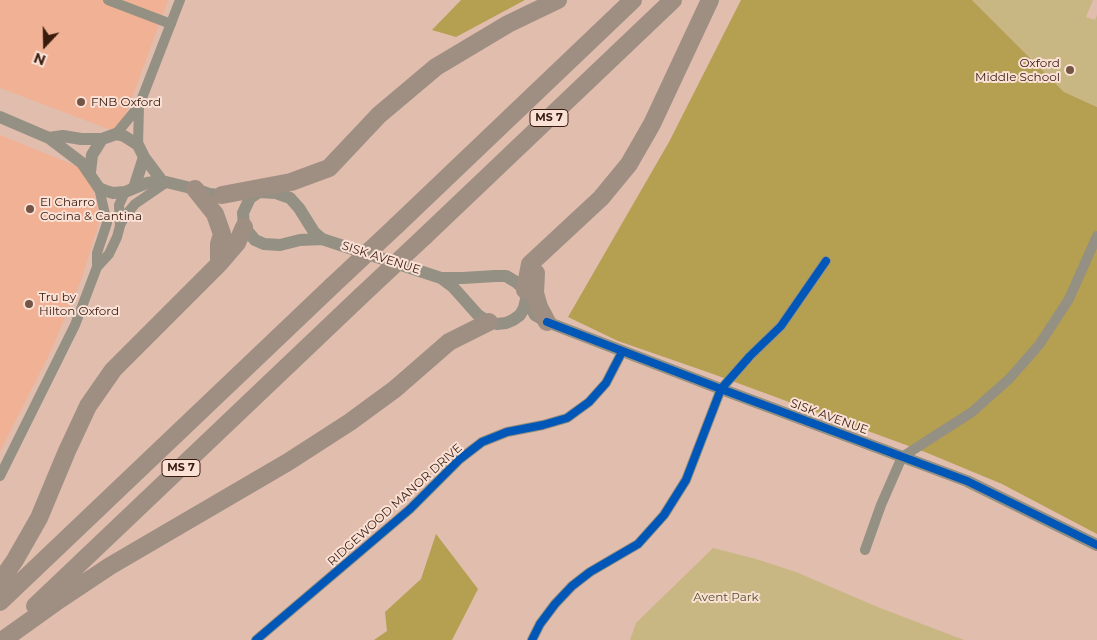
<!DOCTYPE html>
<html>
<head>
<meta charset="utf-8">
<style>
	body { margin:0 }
	#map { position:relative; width:1097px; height:640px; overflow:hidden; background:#e0bdad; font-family:Montserrat,sans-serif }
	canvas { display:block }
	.north { position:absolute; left:20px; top:20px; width:50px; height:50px; -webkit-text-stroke:4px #fae1d6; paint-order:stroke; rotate:201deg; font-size:14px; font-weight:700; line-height:20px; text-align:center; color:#391b0d }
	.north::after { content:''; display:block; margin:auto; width:18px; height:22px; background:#391b0d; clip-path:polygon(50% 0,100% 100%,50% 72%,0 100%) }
</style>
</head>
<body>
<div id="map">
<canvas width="1097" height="640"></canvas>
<div class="north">N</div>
</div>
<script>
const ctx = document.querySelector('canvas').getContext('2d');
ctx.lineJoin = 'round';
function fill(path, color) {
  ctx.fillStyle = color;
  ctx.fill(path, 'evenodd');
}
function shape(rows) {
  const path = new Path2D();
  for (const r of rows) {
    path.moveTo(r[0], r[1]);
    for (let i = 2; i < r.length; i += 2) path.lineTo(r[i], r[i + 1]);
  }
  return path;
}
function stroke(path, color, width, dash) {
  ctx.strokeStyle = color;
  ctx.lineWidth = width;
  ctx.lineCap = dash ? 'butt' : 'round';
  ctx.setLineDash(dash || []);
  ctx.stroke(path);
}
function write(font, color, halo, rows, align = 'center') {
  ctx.font = font + ' Montserrat,sans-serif';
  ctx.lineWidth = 4;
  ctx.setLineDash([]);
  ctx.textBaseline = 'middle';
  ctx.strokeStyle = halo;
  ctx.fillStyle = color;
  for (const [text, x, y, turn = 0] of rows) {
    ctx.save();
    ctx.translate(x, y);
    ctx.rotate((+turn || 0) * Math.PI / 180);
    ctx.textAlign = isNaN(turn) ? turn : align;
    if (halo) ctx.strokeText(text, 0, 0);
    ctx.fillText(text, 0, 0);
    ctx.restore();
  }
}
const built = shape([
	[0,0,168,0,119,133,0,88],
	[0,135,89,171,100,220,81,280,49,355,0,451]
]);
const green = shape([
	[972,0,1093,0,1086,17,1095,20,1097,15,1097,107,1064,92],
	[713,548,756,559,796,572,880,608,964,640,630,640,636,623]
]);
const forest = shape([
	[461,0,525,0,456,37,432,30],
	[741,0,972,0,1064,92,1097,107,1097,534,1002,484,925,452,713,374,618,341,568,317,669,142],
	[436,534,478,589,452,640,374,640,387,631,385,612,421,579]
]);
const minor = shape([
	[108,0,171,24],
	[116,134,139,106],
	[138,145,139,106,180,0],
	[120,225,125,216,135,204,167,182],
	[97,267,109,254,117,237,120,226,119,205,125,192],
	[0,476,75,325,97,267,97,253,107,223,99,188],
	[865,550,881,505,902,457,972,412,1009,379,1039,345,1069,299,1097,236],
	[256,640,389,527,410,509,460,459,482,442,507,432,543,425,567,418,589,402,606,383,622,352],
	[532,640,540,624,555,604,572,586,590,572,638,544,664,515,686,480,721,389,750,356,781,326,826,261]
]);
const tertiary = shape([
	[0,117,49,138,82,163,99,188,106,191,113,193,125,192,147,183,162,181,195,189,209,194,230,196],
	[49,138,63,136,81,139,102,139,116,134,124,136,138,145,144,157,162,181],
	[90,172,92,155,102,139],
	[134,188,144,157],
	[259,192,276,193,290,198,299,208,314,232,322,239,300,240,280,245,264,244,255,240,244,227,243,213,250,198,259,192],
	[322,239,441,278],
	[495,276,506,276,516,282,525,290,526,299,524,308,520,315,513,320,506,323,497,324,489,322,478,315,453,287,441,278,463,278,495,276],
	[526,299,535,315,547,322,721,389,967,481,1097,545]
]);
const motorway = shape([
	[195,189,215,214,222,234,219,244,219,264],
	[222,195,291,182,329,168,379,115,436,67,508,24,558,0],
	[396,226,633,0],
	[425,236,673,0],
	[536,273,535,293,539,307,547,322],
	[525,290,530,264,601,198,629,164,652,124,710,0],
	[0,582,15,560,39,518,67,451,88,406,113,370,219,264,237,243,244,227],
	[0,602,333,285],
	[35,606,361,296],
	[3,640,59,600,110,566,288,462,350,422,395,389,449,342,489,322]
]);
const motorwayBridge = shape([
	[333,285,396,226],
	[361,296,425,236]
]);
const cycleway = shape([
	[547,322,721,389,967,481,1097,545],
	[256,640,389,527,410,509,460,459,482,442,507,432,543,425,567,418,589,402,606,383,622,352],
	[532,640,540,624,555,604,572,586,590,572,638,544,664,515,686,480,721,389,750,356,781,326,826,261]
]);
const markers = [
	[1070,70,5,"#735445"],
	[81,102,5,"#735445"],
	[30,209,5,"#735445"],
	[29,304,5,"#735445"]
];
const shields = [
	[549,118,38],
	[181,468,38]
];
const shieldNames = [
	["MS 7",549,118],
	["MS 7",181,468]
];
const poiNames = [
	["Oxford",1060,63,"right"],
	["Middle School",1060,77,"right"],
	["FNB Oxford",91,102],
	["El Charro",40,202],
	["Cocina & Cantina",40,216],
	["Tru by",39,297],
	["Hilton Oxford",39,311]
];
const streetNames = [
	["SISK AVENUE",381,258,18],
	["SISK AVENUE",829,417,20],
	["RIDGEWOOD MANOR DRIVE",395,505,-42]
];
const parkNames = [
	["Avent Park",726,597]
];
fill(built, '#f0b194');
fill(green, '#c9b783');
fill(forest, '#b4a050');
stroke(minor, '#949083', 10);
stroke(tertiary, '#949083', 12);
stroke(motorway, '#9f8f83', 18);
stroke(motorwayBridge, '#9f8f83', 18);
stroke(cycleway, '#0057b8', 8);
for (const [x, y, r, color] of markers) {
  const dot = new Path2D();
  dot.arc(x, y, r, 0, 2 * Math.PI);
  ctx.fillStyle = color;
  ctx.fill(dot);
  stroke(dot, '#fae1d6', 2);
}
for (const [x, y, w] of shields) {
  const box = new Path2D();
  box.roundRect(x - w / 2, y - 8.5, w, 17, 4);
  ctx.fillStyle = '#fae1d6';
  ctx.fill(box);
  stroke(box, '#391b0d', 1);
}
write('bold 11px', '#391b0d', null, shieldNames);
write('12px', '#391b0d', '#fae1d6', poiNames, 'left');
write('12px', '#391b0d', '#fae1d6', streetNames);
write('12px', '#535024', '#fae1d6', parkNames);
</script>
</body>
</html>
